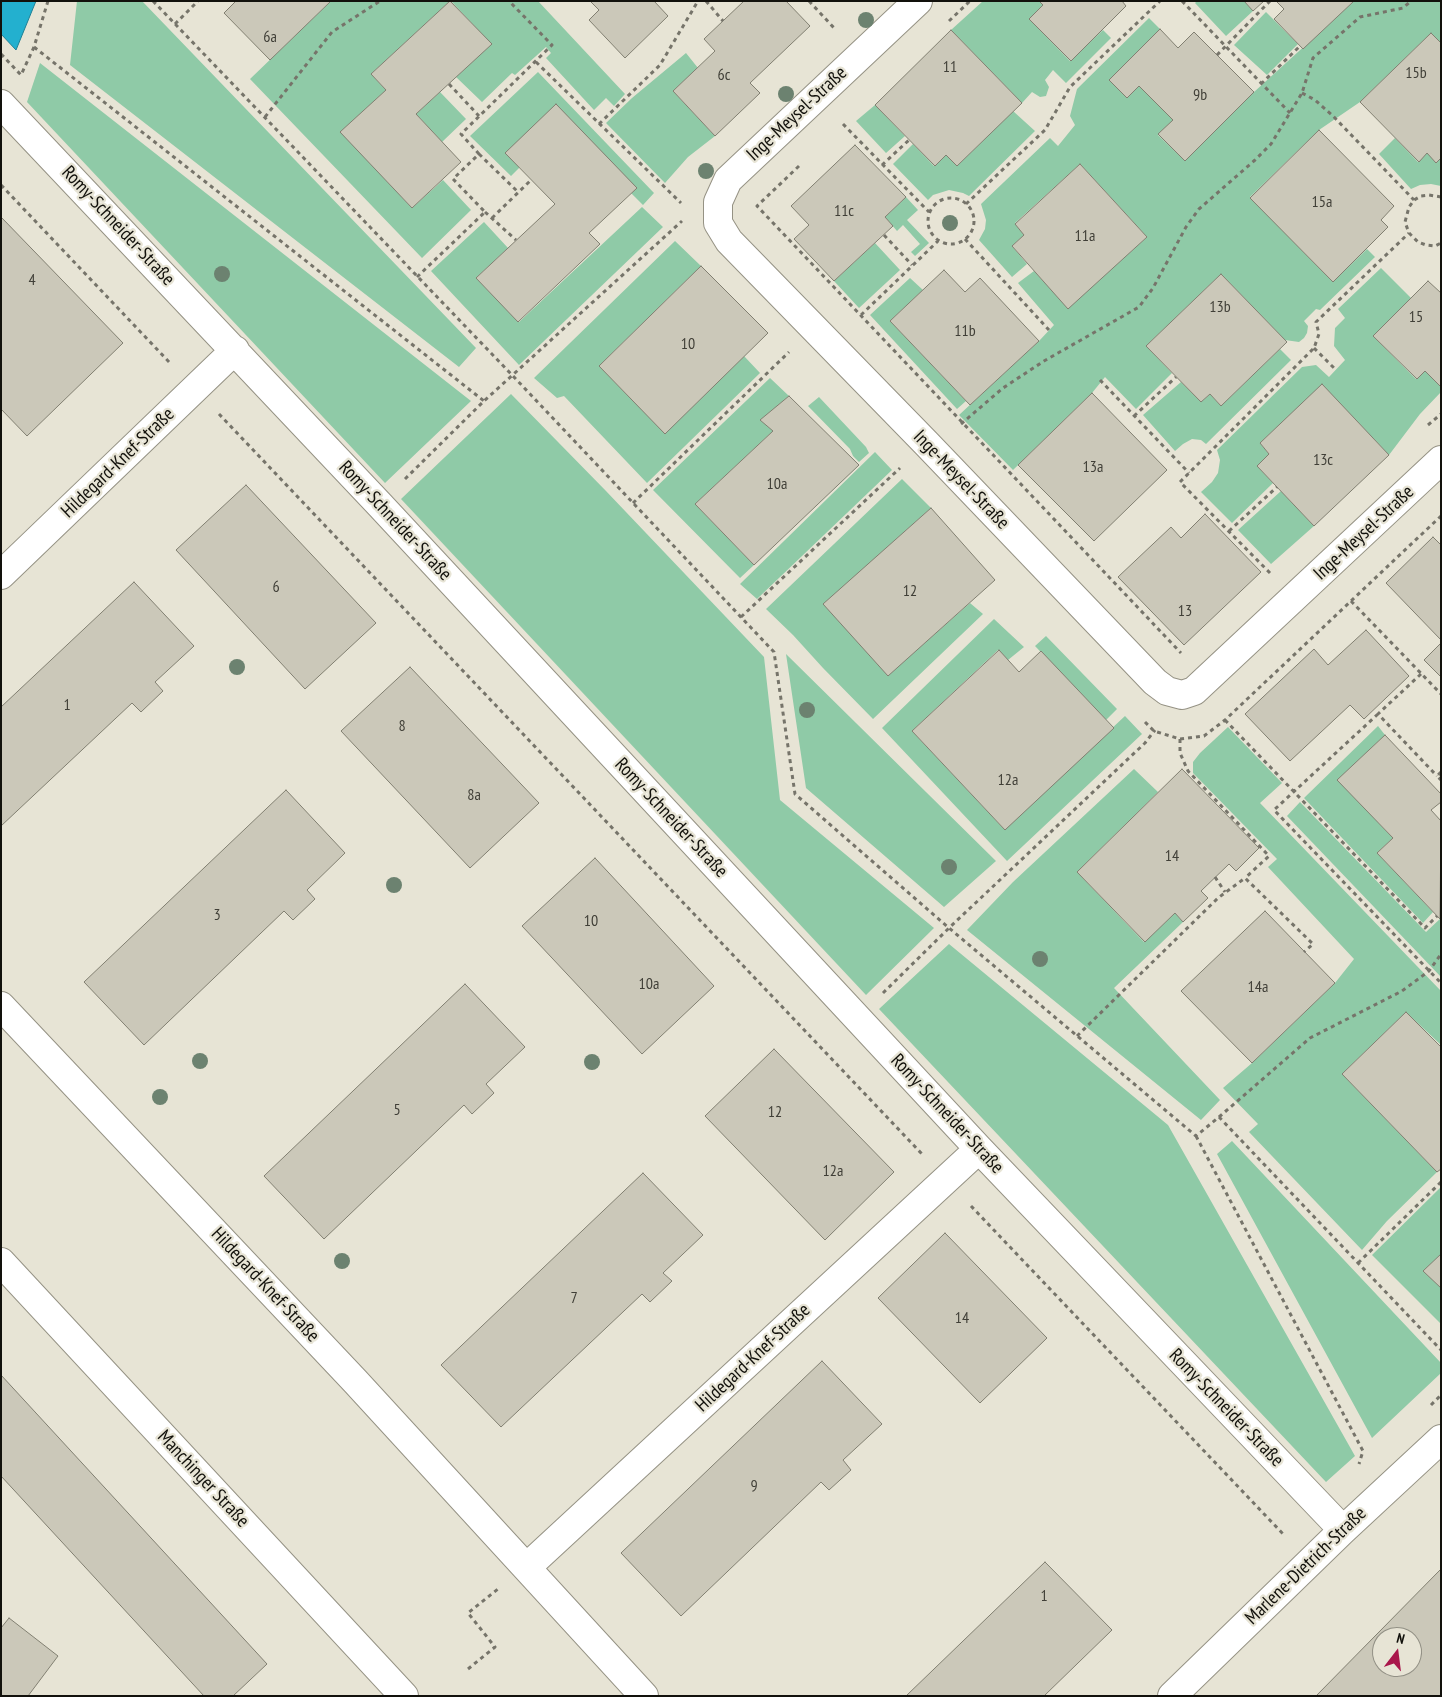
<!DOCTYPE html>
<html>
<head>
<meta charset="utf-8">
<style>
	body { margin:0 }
	#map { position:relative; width:1442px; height:1697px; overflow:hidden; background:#e7e4d5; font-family:"PT Sans Narrow",sans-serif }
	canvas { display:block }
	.frame { position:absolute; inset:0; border:2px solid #12110c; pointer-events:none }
	.north { position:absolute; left:1372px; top:1627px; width:50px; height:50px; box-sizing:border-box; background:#e7e4d5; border:1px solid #929085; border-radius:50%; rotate:15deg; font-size:14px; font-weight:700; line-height:20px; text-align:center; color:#12110c }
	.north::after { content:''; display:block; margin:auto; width:18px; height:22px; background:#a9164b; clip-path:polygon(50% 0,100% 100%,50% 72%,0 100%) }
</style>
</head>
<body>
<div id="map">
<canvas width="1442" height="1697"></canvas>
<div class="frame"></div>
<div class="north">N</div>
</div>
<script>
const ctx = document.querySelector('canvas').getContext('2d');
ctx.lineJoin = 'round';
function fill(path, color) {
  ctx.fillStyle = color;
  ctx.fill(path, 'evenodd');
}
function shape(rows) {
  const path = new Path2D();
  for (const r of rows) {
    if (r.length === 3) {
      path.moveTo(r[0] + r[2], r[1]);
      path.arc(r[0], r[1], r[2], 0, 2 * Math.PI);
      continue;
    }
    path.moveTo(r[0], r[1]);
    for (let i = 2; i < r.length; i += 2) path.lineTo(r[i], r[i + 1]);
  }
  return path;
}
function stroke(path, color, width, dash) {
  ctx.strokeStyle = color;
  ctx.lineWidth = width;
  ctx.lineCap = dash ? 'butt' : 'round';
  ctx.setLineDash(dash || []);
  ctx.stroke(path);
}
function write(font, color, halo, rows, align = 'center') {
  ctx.font = font + ' "PT Sans Narrow",sans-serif';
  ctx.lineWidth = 4.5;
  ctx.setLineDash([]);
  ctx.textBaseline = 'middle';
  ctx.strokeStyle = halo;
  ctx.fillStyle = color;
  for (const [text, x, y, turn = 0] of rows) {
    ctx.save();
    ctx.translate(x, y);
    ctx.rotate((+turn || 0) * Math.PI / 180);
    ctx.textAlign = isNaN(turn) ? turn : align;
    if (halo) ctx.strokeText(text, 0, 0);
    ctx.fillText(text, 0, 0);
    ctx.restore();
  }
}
const green = shape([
	[77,1,142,1,476,348,459,367,70,65],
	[331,1,450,1,371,74,386,90,341,132,412,208,443,180,471,210,422,258,250,79],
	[451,1,538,1,625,94,614,106,606,98,594,110,546,58,551,53,546,47,515,75,512,73,482,102,456,77,491,44],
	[983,1,1039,1,1043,5,1029,19,1070,61,1103,30,1111,38,1066,83,1053,70,1045,80,1049,87,1046,96,1040,97,1032,92,1022,103,951,30],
	[1197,1,1244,1,1253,11,1226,36,1195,3],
	[1354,1,1441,1,1441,43,1431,33,1360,102,1319,130,1250,197,1333,282,1367,249,1375,257,1320,310,1316,309,1304,321,1308,326,1307,333,1304,338,1299,342,1285,340,1221,274,1146,346,1172,373,1136,409,1105,377,1092,393,1013,470,959,415,1039,341,1054,325,1018,283,1034,271,1068,308,1147,237,1080,164,1015,223,1024,235,1012,246,1027,264,1012,277,979,240,985,229,986,220,981,204,1050,138,1058,146,1075,125,1070,116,1077,89,1149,18,1160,29,1109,80,1127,97,1139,86,1173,120,1158,135,1185,161,1254,92],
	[1266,12,1298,44,1267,75,1234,45],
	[686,53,698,68,673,91,715,136,688,157,665,183,606,123,632,98],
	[40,63,471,401,385,483,27,102],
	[538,72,654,193,643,205,631,193,520,167,511,176,470,136],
	[440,92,466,119,442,142,416,114],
	[875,105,905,136,886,153,856,121],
	[1013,111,1035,131,969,196,963,193,949,190,933,195,928,200,893,164,913,144,934,166,946,155,957,166],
	[1395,138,1418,162,1427,153,1441,158,1441,186,1431,184,1420,185,1411,189,1379,154],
	[906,197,918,210,907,220,929,243,915,256,911,252,920,244,903,225,897,231,885,217],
	[642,207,663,227,519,365,431,271,484,222,508,248,476,278,519,322],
	[675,241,701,266,599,366,665,433,744,356,760,373,647,483,564,396,557,398,534,378],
	[875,243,900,270,859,308,834,281],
	[1381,268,1411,298,1373,336,1416,379,1425,371,1441,387,1441,392,1420,414,1389,455,1322,385,1260,443,1269,454,1257,466,1273,483,1232,523,1201,492,1212,482,1218,473,1220,460,1217,450,1302,367,1316,365,1329,377,1345,360,1334,346,1335,328,1345,318,1338,309],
	[910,278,923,290,890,321,966,401,957,409,870,315],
	[1280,349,1291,360,1206,444,1201,440,1192,439,1183,444,1175,451,1143,415,1181,382,1201,402,1210,394,1221,406],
	[770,378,789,396,761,420,773,431,695,504,754,565,740,578,653,490],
	[511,394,606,491,764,657,780,800,934,928,866,995,401,499],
	[819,397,866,447,869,453,859,462,853,456,850,449,808,406],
	[875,452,892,470,757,599,740,584],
	[902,479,931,508,824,604,888,675,970,603,983,614,873,719,823,668,793,635,766,609],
	[1281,491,1314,526,1271,564,1238,530],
	[994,619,1024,647,1008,660,998,650,912,731,1004,829,1125,716,1142,734,1007,861,882,728],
	[1046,636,1117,709,1106,720,1035,646],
	[786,654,996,861,944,907,806,788],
	[1378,726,1385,735,1338,780,1393,838,1377,853,1433,912,1423,923,1304,798],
	[1228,727,1282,783,1260,803,1441,991,1441,1045,1406,1012,1342,1074,1437,1172,1387,1221,1362,1250,1249,1132,1258,1124,1223,1088,1252,1063,1335,983,1354,959,1268,867,1277,859,1193,773,1193,762,1200,753],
	[1134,769,1158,792,1077,872,1144,942,1175,913,1183,922,1114,988,1220,1100,1201,1120,967,930,1013,882],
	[1300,802,1426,932,1441,918,1441,977,1287,816],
	[949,944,1168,1125,1355,1456,1326,1482,879,1009],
	[1232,1141,1441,1363,1441,1373,1372,1438,1217,1154],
	[1441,1187,1441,1254,1424,1271,1441,1288,1441,1324,1372,1255]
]);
const water = shape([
	[1,1,36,1,16,50,1,34,1,1]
]);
const building = shape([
	[236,1,331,1,270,60,224,13,236,1],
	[450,1,492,44,416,114,461,162,412,208,340,132,386,90,371,74,450,1],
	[590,1,654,1,668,16,625,58,589,20,599,10,590,1],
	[744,1,786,1,810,26,750,83,760,93,715,136,673,91,715,51,704,39,744,1],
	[1039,1,1122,1,1126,6,1071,61,1029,19,1043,5,1039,1],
	[1244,1,1264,1,1253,11,1244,1],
	[1276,1,1354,1,1303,49,1274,19,1284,9,1276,1],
	[1160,29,1178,48,1194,32,1254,92,1185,161,1158,134,1173,120,1139,86,1127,98,1109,80,1160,29],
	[951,30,1022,103,957,166,946,155,935,166,875,105,951,30],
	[1431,33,1441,43,1441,158,1436,163,1427,153,1419,162,1360,102,1431,33],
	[556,104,637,188,589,233,600,244,518,322,476,278,555,204,505,153,556,104],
	[1319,130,1394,206,1381,220,1388,227,1333,282,1250,198,1319,130],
	[855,145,906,197,885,217,893,226,834,281,794,239,809,225,791,206,855,145],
	[1080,164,1147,237,1068,309,1012,246,1024,235,1015,224,1080,164],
	[1,217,123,343,27,436,1,409,1,217],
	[701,266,768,333,665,434,599,366,701,266],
	[944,270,965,292,980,278,1039,341,970,405,890,321,944,270],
	[1221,274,1287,342,1221,406,1210,394,1201,402,1146,346,1221,274],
	[1428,281,1441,293,1441,387,1425,371,1417,379,1373,336,1428,281],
	[1322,384,1389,455,1314,526,1257,466,1269,454,1260,443,1322,384],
	[1092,393,1167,470,1094,541,1018,465,1092,393],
	[789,396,859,465,754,565,695,504,773,431,760,420,789,396],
	[246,485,376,623,305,689,176,550,246,485],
	[931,508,995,580,888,676,823,604,931,508],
	[1205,514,1261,572,1184,645,1118,577,1171,527,1181,538,1205,514],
	[1433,537,1441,545,1441,640,1386,583,1433,537],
	[134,582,194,646,155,682,163,691,141,712,132,703,1,826,1,707,134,582],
	[1366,630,1409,676,1364,719,1350,705,1290,761,1245,714,1314,649,1328,665,1366,630],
	[1441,643,1441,677,1424,660,1441,643],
	[999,650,1019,672,1041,651,1114,728,1005,830,912,731,999,650],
	[410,667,539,803,470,868,341,731,410,667],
	[1385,735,1441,794,1441,802,1431,810,1441,821,1440,919,1377,853,1393,838,1337,780,1385,735],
	[1182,769,1259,848,1236,871,1229,864,1201,891,1208,898,1183,922,1175,913,1145,942,1077,872,1182,769],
	[286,790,345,853,307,890,315,899,293,920,284,911,144,1045,84,982,286,790],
	[595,858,714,986,642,1054,522,926,595,858],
	[1265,911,1335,983,1252,1063,1181,991,1265,911],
	[465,984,525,1047,486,1084,494,1093,472,1114,464,1105,324,1239,264,1176,465,984],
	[1406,1012,1441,1047,1441,1169,1437,1172,1342,1074,1406,1012],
	[774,1049,894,1172,825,1240,705,1116,774,1049],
	[643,1173,703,1235,663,1273,672,1281,650,1302,642,1294,501,1427,441,1365,643,1173],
	[945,1233,1047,1338,980,1403,878,1298,945,1233],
	[1441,1254,1441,1288,1423,1271,1441,1254],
	[822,1361,882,1424,843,1460,851,1470,829,1490,821,1482,681,1616,621,1553,822,1361],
	[1,1375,267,1664,233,1696,204,1696,1,1476,1,1375],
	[1045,1562,1112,1630,1044,1696,906,1696,1045,1562],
	[1441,1569,1441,1696,1316,1696,1441,1569],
	[1382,1637,1412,1637,1412,1667,1382,1667,1382,1637],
	[9,1618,58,1656,28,1696,1,1696,1,1628,9,1618]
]);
const path = shape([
	[153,1,513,376,774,652,795,794,949,928,1196,1136,1219,1117,1441,1350],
	[706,1,723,21],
	[809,1,835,29],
	[1182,1,1290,113],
	[949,21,970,1],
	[175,24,198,1],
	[34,47,484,401],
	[1,54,21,75,34,47,48,1],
	[1217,55,1270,1],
	[536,62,681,203],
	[449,84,479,116],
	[1261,84,1300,46],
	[1302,93,1315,100,1333,116,1414,200],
	[265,117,332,32,380,1],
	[599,124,660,65,698,1],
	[843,124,929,212],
	[479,154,518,192],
	[882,165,909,140],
	[799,166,757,206,1181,653],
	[1,185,171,364],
	[1441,197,1429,195,1421,196,1414,200,1409,207,1405,222,1409,233,1418,242,1426,245,1435,246,1441,243],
	[951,221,23],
	[966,204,1045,130,1070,87,1160,1],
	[485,212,516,240],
	[492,218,531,180],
	[884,235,912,265],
	[965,239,1049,330],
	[417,277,485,212,453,179,479,154,461,134,552,45,509,1],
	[861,315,938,241],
	[1314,348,1334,368],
	[1100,380,1189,473],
	[219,414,922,1154],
	[1134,416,1176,377],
	[961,424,1003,388,1044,361,1139,307,1153,288,1186,227,1199,209,1255,160,1271,144,1302,93,1313,58,1360,17,1403,8,1411,1],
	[1428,425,1441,414],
	[405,479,484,401,682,221],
	[633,503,789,352],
	[1229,531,1277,487],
	[1270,573,1180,482,1314,348,1319,334,1316,322,1409,233],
	[1351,601,1441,694],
	[741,617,900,468],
	[1421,674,1378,714,1437,776],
	[1378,714,1274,810,1441,983],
	[1225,720,1425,928,1437,916],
	[1145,722,1154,731,1180,739,1204,736,1225,720,1441,516],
	[1180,739,1180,753,1188,771,1269,856,1245,878],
	[1441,772,1437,776,1441,780],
	[1215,877,1225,892],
	[883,993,949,928,1145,743,1155,730],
	[1077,1036,1218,898,1245,878,1313,944,1304,952],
	[1219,1117,1310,1038,1402,991,1429,971,1441,954],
	[1196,1136,1363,1451,1359,1464],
	[971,1206,1285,1536],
	[1358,1263,1441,1182],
	[1431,1405,1441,1395],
	[468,1669,495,1647,468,1613,498,1589]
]);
const street = shape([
	[918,1,728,180,718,202,718,223,729,241,926,443,1155,682,1167,691,1182,695,1194,691,1441,460],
	[1,104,380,505,979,1149,1343,1530],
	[1,575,235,350],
	[1,1006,355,1381,644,1696],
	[527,1567,979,1149],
	[1172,1696,1343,1530,1441,1439]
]);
const secondary = shape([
	[1,1262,404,1696]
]);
const trees = [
	[866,20],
	[786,94],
	[706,171],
	[950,223],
	[222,274],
	[237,667],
	[807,710],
	[949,867],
	[394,885],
	[1040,959],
	[200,1061],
	[592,1062],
	[160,1097],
	[342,1261]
];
const numberNames = [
	["6a",270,37],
	["11",950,67],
	["15b",1416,73],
	["6c",724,75],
	["9b",1200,95],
	["15a",1322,202],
	["11c",844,211],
	["11a",1085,236],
	["4",32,280],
	["13b",1220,307],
	["15",1416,317],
	["11b",965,331],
	["10",688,344],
	["13c",1323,460],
	["13a",1093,467],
	["10a",777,484],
	["6",276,587],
	["12",910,591],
	["13",1185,611],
	["1",67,705],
	["8",402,726],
	["12a",1008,780],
	["8a",474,795],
	["14",1172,856],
	["3",217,915],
	["10",591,921],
	["10a",649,984],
	["14a",1258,987],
	["5",397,1110],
	["12",775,1112],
	["12a",833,1171],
	["7",574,1298],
	["14",962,1318],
	["9",754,1486],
	["1",1044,1596]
];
const streetNames = [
	["Inge-Meysel-Straße",797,114,-43],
	["Romy-Schneider-Straße",118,226,47],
	["Hildegard-Knef-Straße",118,463,-44],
	["Inge-Meysel-Straße",961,480,46],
	["Romy-Schneider-Straße",395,521,47],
	["Inge-Meysel-Straße",1364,533,-43],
	["Romy-Schneider-Straße",671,818,47],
	["Romy-Schneider-Straße",947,1114,47],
	["Hildegard-Knef-Straße",265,1285,47],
	["Hildegard-Knef-Straße",753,1358,-43],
	["Romy-Schneider-Straße",1226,1408,46],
	["Manchinger Straße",203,1479,47],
	["Marlene-Dietrich-Straße",1306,1566,-44]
];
fill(green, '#8fcaa7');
fill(water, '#23b0cf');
stroke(water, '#1e8094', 1);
fill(building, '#cbc8b9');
stroke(building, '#817f71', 1);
stroke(street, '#959284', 30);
stroke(secondary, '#959284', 30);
stroke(path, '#76746a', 3, [4, 4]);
stroke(street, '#fff', 28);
stroke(secondary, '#fff', 28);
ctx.fillStyle = '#6c8270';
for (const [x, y] of trees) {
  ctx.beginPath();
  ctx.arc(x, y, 8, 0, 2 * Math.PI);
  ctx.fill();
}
write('16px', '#403f37', null, numberNames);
write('19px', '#12110c', '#e7e4d5', streetNames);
</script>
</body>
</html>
